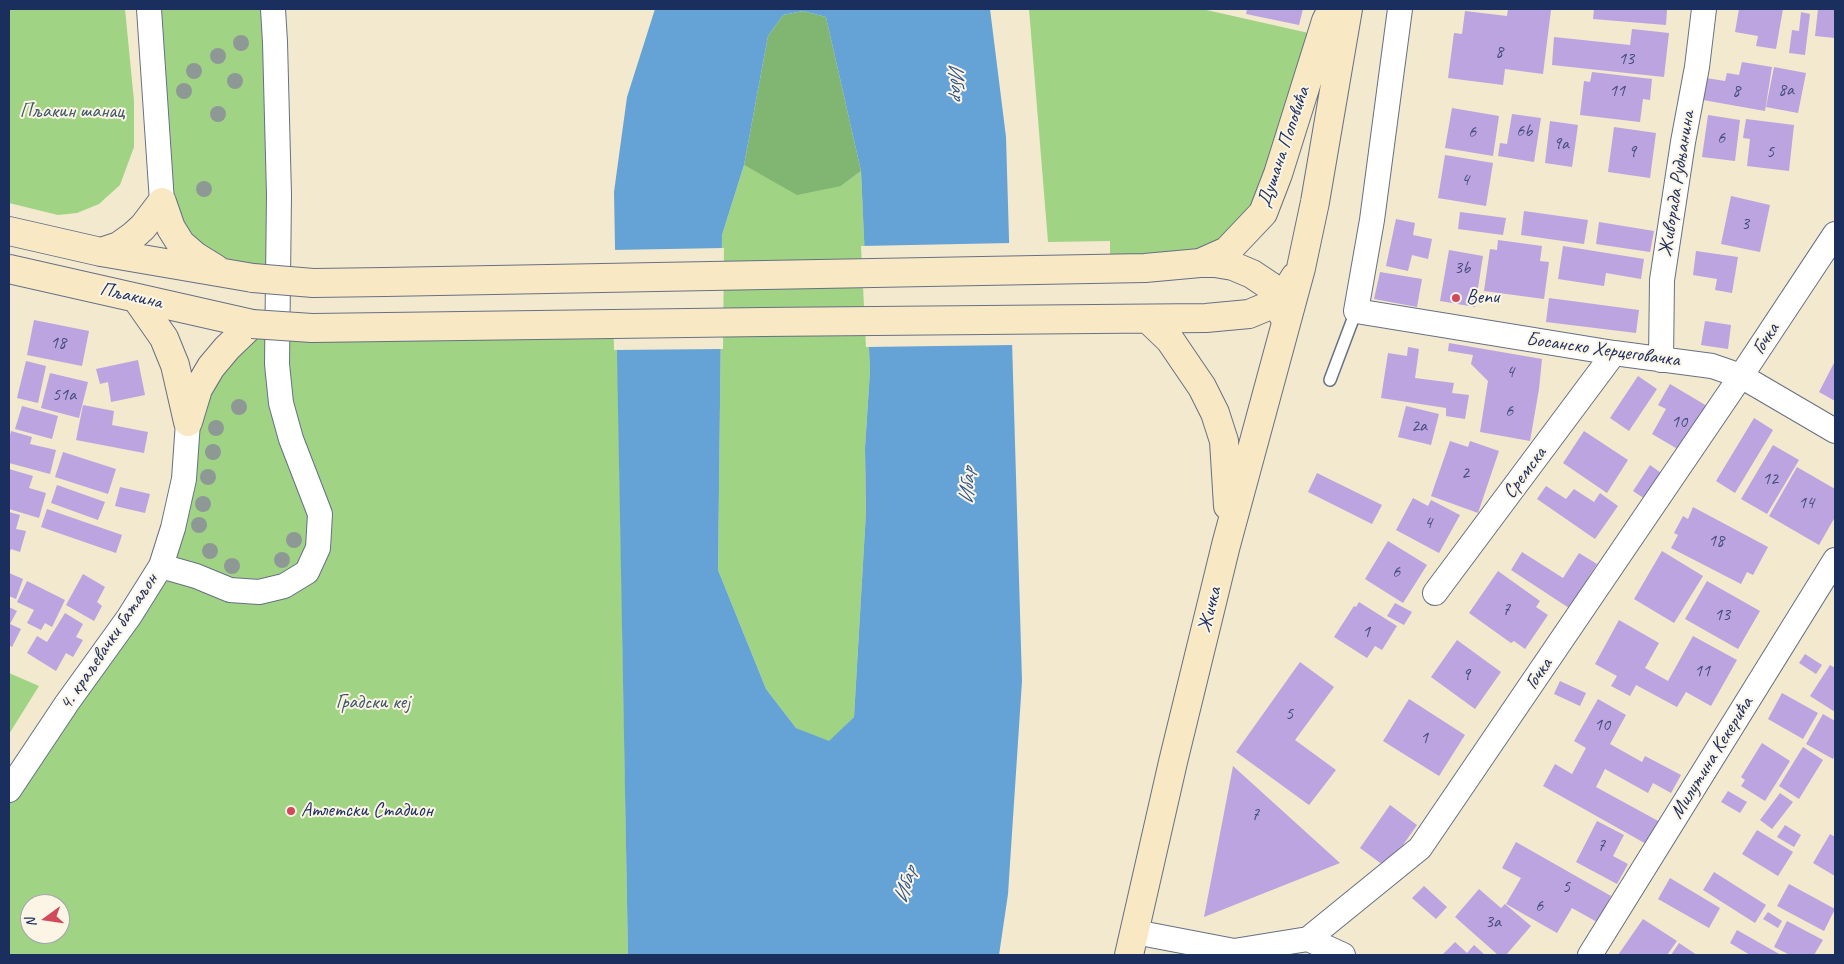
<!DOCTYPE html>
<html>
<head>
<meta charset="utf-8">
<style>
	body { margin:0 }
	#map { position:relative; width:1844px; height:964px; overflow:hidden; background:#f2e9ce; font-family:Caveat,sans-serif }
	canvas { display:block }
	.frame { position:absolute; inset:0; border:10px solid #1b2f5e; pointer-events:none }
	.north { position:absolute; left:20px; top:894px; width:50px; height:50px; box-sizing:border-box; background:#fcf5e5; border:1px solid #a2a6af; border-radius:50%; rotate:256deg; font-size:14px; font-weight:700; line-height:20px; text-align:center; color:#1b2f5e }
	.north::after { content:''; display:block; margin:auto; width:18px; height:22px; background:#d1495b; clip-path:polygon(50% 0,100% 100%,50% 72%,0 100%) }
</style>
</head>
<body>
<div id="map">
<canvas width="1844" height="964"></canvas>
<div class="frame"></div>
<div class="north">N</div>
</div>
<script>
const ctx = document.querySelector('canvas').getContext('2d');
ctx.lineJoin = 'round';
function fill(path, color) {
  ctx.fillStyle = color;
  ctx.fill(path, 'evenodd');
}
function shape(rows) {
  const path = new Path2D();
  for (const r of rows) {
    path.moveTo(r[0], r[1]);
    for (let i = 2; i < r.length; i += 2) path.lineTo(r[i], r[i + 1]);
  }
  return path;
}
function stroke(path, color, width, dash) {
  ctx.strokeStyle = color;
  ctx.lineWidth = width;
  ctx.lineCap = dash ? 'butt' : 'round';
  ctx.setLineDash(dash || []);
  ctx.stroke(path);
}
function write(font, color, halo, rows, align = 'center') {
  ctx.font = font + ' Caveat,sans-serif';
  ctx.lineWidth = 4;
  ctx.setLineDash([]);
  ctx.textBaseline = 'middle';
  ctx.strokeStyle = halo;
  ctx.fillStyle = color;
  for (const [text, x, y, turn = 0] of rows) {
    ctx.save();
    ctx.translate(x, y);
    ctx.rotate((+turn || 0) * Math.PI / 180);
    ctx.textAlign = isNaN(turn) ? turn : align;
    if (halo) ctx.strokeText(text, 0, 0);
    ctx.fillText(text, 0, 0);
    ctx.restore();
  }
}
const green = shape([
	[9,9,125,9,134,101,134,147,120,185,99,204,77,213,58,215,9,203],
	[149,9,273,9,279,257,253,278,171,228],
	[1029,9,1202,9,1322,36,1278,174,1227,251,1110,269,1110,241,1048,242],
	[744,165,768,178,841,186,861,171,870,371,865,448,866,512,854,717,829,742,796,728,766,689,718,570,722,235],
	[617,323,628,955,9,955,9,790,161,566,188,422,252,324],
	[30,904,60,904,60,934,30,934],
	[9,673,39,686,9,734]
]);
const forest = shape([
	[803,11,826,17,861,171,841,186,797,195,744,165,768,36,783,15]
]);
const water = shape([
	[655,9,990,9,1006,137,1022,681,1008,894,999,955,628,955,614,192,627,97],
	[803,11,826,17,861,171,870,371,865,448,866,512,854,717,829,741,796,728,766,689,718,570,722,235,744,165,768,36,783,15]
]);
const pier = shape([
	[1011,243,1014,345,866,347,861,246],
	[724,248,723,349,614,350,612,250]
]);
const building = shape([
	[1247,9,1303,9,1299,25,1246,14],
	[1508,9,1551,10,1543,74,1505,69,1503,85,1448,78,1454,33,1462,34,1465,11,1507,16],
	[1594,9,1667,9,1666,25,1593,19],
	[1739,9,1783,9,1776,49,1756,46,1758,36,1735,32],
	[1818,9,1835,9,1835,38,1815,36],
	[1801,12,1810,14,1805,55,1789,53,1792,30,1799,31],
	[1632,29,1669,33,1664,77,1552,65,1554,37,1630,45],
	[1742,62,1772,67,1765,111,1703,100,1706,78,1725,81,1727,73,1739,75],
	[1774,67,1806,73,1798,113,1766,107],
	[1592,72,1652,79,1650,100,1643,99,1640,122,1580,115,1584,81,1590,82],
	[1452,108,1499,116,1493,156,1445,148],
	[1512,114,1541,118,1534,162,1498,156,1500,143,1507,144],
	[1708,115,1740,120,1735,161,1702,157],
	[1746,119,1794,125,1789,171,1747,166,1750,139,1743,138],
	[1550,121,1578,125,1572,167,1545,163],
	[1614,127,1656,133,1650,178,1608,172],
	[1445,155,1493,163,1486,206,1438,198],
	[1731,196,1770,205,1760,252,1721,244],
	[1524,211,1588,220,1584,244,1521,235],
	[1460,212,1506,218,1503,235,1458,229],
	[1396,219,1415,223,1413,235,1432,239,1428,259,1412,255,1408,271,1386,266],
	[1599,222,1654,231,1650,252,1596,244],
	[1498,240,1542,246,1540,261,1549,262,1544,299,1484,291,1490,249,1497,250],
	[1563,246,1644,259,1641,279,1606,273,1604,286,1558,279],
	[1449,250,1483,256,1475,307,1440,301],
	[1696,251,1738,257,1732,293,1715,290,1717,279,1693,275],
	[1380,272,1422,279,1417,307,1374,299],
	[1549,298,1639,310,1636,333,1546,322],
	[34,320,89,331,82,366,27,355],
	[1705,321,1731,325,1728,349,1701,345],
	[1449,343,1542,359,1539,389,1530,441,1480,432,1488,381,1471,364,1473,355,1448,351],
	[1408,347,1419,349,1415,378,1454,383,1452,393,1469,395,1465,419,1446,416,1446,408,1381,398,1388,353,1407,356],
	[138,360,145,395,111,402,108,382,100,384,96,369],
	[26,361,46,366,38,403,17,398],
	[1835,361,1835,401,1819,392],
	[50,373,88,382,79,418,41,408],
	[1638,376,1657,389,1629,431,1610,418],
	[1670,384,1707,406,1681,451,1652,434,1666,409,1658,405],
	[83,405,114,411,112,425,148,432,144,453,76,440],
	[22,406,58,416,52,439,15,429],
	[1406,406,1439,414,1431,445,1398,437],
	[1754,418,1773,430,1735,493,1716,481],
	[11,431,32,437,30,444,56,450,50,474,9,463,9,440],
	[1584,431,1628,460,1607,493,1563,463],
	[1450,441,1468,447,1470,441,1499,451,1478,513,1431,496],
	[1773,445,1799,460,1767,514,1741,499],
	[63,452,116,469,108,494,55,477],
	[1650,465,1664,475,1648,501,1633,491],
	[1797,467,1835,489,1835,517,1819,545,1769,516],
	[9,469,33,476,29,488,46,493,39,518,9,509],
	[1317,473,1382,505,1372,524,1308,492],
	[57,485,105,502,98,520,51,503],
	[1546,486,1566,499,1574,489,1594,502,1600,493,1618,506,1595,539,1537,499],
	[120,487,150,494,145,513,115,506],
	[1413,498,1428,506,1431,500,1460,515,1439,553,1396,530],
	[1693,507,1768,547,1753,575,1747,572,1741,584,1671,548,1678,535,1674,533,1683,516,1688,519],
	[47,509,122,535,116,553,41,527],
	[9,512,20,515,16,529,26,531,20,552,11,549,9,554],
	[1388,541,1427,565,1403,603,1365,579],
	[1662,551,1703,576,1674,623,1634,599],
	[1522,552,1563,578,1579,553,1597,564,1569,608,1511,570],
	[1498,571,1540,601,1536,607,1548,615,1525,649,1514,641,1511,643,1469,613],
	[9,573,23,579,16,599,9,596],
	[83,574,105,587,97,602,102,606,94,621,66,605],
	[27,581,65,600,52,627,45,623,41,630,27,623,34,610,17,602],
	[1707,581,1760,611,1738,649,1685,619],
	[1359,602,1397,626,1382,650,1375,646,1367,658,1334,637,1354,606,1356,607],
	[1395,603,1412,612,1404,625,1387,616],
	[9,607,17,611,10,624,21,629,12,647,9,645],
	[65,613,83,624,76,637,83,640,73,657,66,653,56,671,27,653,37,636,47,642],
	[1619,620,1659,643,1645,668,1668,681,1693,636,1737,660,1711,706,1686,692,1677,707,1636,685,1630,696,1611,686,1617,676,1595,664],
	[1457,640,1501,672,1475,709,1431,677],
	[1805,654,1822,665,1816,674,1799,663],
	[1300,662,1334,687,1295,740,1336,770,1309,805,1236,752],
	[1830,665,1835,668,1835,712,1810,696],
	[1560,681,1586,693,1580,706,1554,694],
	[1782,693,1818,713,1803,739,1768,719],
	[1409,699,1465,735,1439,776,1383,741],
	[1598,699,1626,715,1610,744,1642,762,1645,756,1681,775,1671,793,1653,783,1648,793,1605,769,1596,787,1660,822,1648,845,1543,786,1555,764,1572,774,1586,748,1574,741],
	[1823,714,1835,721,1835,755,1833,759,1806,744],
	[1762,743,1790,761,1765,801,1741,786,1745,780,1741,777],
	[1803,747,1823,760,1799,799,1779,786],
	[1233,766,1340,863,1204,917],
	[1728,791,1747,802,1740,813,1721,802],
	[1780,793,1793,802,1772,829,1760,820],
	[1390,805,1417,825,1387,868,1360,848],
	[1597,821,1624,835,1613,856,1628,864,1617,884,1576,862],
	[1785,825,1801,835,1794,847,1777,837],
	[1757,830,1793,852,1778,876,1742,854],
	[1830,834,1835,837,1835,876,1813,863],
	[1516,842,1611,896,1597,922,1572,908,1557,933,1506,904,1521,878,1502,868],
	[1714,872,1766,905,1755,923,1703,890],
	[1670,878,1720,908,1709,928,1658,899],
	[1789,884,1835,909,1824,931,1777,906],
	[1424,886,1447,907,1436,919,1412,898],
	[1479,889,1501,908,1505,904,1531,926,1506,955,1498,955,1455,917],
	[1768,912,1782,921,1778,928,1763,919],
	[1643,919,1677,941,1667,955,1618,955],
	[1787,921,1823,940,1814,955,1790,955,1774,947],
	[1737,930,1781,955,1750,955,1730,943],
	[1455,942,1467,953,1474,945,1485,955,1442,955],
	[1679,943,1697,955,1671,955]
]);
const service = shape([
	[1330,380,1356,311]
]);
const minor = shape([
	[149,9,162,202],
	[1400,9,1372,220,1356,311,1614,353,1712,366,1741,376,1835,431],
	[1661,360,1662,280,1683,142,1697,67,1704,9],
	[161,566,196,576,230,590,259,592,284,586,307,572,318,548,320,514,291,439,281,403,277,364,279,195,275,42,273,9],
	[1435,593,1614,353],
	[9,790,67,703,129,617,161,566,173,528,184,479,188,422],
	[1135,932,1234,951,1308,939,1420,848,1741,376,1835,234],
	[1308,939,1343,955],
	[1590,955,1835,560]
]);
const secondary = shape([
	[162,202,171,228,181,244,195,256,216,269],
	[9,231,101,252,253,278],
	[101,252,119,246,133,236,143,227,162,202],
	[1200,263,1215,263,1233,266,1252,274,1270,286,1279,298,1283,315],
	[9,269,252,324],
	[385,282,1145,268,1200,263,1227,251,1263,213,1278,174,1326,21,1332,9],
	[136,298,164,338,175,365,188,422],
	[1148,319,1170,340,1202,387,1215,413,1224,441,1228,506],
	[763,322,1206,318,1249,314,1273,304,1288,288,1295,277],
	[188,422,198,389,211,367,227,348,252,324],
	[1129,955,1173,762,1226,545,1301,268,1315,202,1348,9]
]);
const secondaryBridge = shape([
	[253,278,313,283,385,282],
	[252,324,312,328,763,322]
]);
const trees = [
	[241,43],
	[218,56],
	[194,71],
	[235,81],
	[184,91],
	[218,114],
	[204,189],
	[239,407],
	[216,428],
	[213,452],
	[208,477],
	[203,504],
	[199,525],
	[294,540],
	[210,551],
	[282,560],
	[232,566]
];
const markers = [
	[1456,298,5,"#d1495b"],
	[291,811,5,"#d1495b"]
];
const numberNames = [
	["8",1499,52],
	["13",1626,59],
	["8a",1786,90],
	["11",1617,91],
	["8",1736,91],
	["6b",1524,131],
	["6",1472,132],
	["6",1721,138],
	["9a",1561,144],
	["9",1632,152],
	["5",1770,152],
	["4",1465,180],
	["3",1745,224],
	["3b",1462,268],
	["18",58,343],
	["4",1510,372],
	["51a",64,395],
	["6",1509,411],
	["10",1679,422],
	["2a",1419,426],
	["2",1465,473],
	["12",1770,479],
	["14",1806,503],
	["4",1428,523],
	["18",1716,541],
	["6",1396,572],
	["7",1506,610],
	["13",1722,615],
	["1",1366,632],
	["11",1702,671],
	["9",1466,675],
	["5",1289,714],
	["10",1602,725],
	["1",1424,738],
	["7",1255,815],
	["7",1601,846],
	["5",1566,887],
	["6",1539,906],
	["3a",1493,922]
];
const parkNames = [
	["Пљакин шанац",72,112],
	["Градски кеј",373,703]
];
const streetNames = [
	["Душана Поповића",1284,147,-71],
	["Живорада Рудњанина",1677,184,-81],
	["Пљакина",131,296,13],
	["Гочка",1766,339,-57],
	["Босанско Херцеговачка",1603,350,8],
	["Сремска",1525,473,-53],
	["Жичка",1210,610,-76],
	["4. краљевачки батаљон",109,642,-56],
	["Гочка",1539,674,-56],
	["Милутина Кекерића",1712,758,-58]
];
const poiNames = [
	["Benu",1466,298],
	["Атлетски Стадион",301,811]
];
const waterNames = [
	["Ибар",956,81,83],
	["Ибар",968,486,-88],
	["Ибар",906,885,-74]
];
fill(green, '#a0d484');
fill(forest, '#80b672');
fill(water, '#65a2d6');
fill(pier, '#f2e9ce');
fill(building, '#bba4e0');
stroke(service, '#667085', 14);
stroke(minor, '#667085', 26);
stroke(secondary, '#667085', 30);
stroke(service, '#fff', 11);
stroke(minor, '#fff', 24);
stroke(secondary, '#f8e8c3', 28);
stroke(secondaryBridge, '#667085', 30, []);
stroke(secondaryBridge, '#f8e8c3', 28);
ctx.fillStyle = '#8e9996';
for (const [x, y] of trees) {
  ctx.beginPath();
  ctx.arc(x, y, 8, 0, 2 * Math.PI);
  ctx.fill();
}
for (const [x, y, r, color] of markers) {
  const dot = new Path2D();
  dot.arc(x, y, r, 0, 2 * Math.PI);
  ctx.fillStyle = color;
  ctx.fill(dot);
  stroke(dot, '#fcf5e5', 2);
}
write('18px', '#434c7e', null, numberNames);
write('20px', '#3c5868', '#fcf5e5', parkNames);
write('20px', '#1b2f5e', '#fcf5e5', streetNames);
write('20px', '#1b2f5e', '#fcf5e5', poiNames, 'left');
write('italic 21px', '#355788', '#fcf5e5', waterNames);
</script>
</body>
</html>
